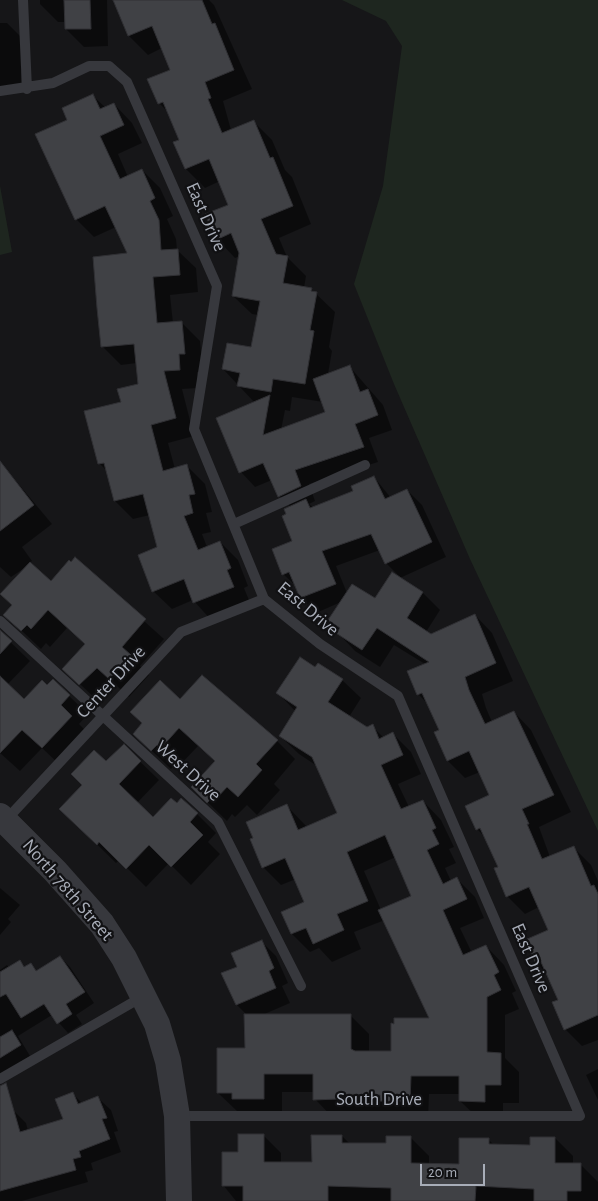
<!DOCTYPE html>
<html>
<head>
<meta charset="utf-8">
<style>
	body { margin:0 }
	#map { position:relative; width:598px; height:1201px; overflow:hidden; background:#161618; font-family:"Alegreya Sans",sans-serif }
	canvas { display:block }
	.scale { position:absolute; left:420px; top:1164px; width:65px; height:22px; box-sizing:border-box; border:2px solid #a8adb8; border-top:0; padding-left:6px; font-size:15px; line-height:18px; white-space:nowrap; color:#a8adb8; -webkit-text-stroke:4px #111113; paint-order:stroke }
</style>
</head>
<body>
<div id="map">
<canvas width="598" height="1201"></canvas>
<div class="scale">20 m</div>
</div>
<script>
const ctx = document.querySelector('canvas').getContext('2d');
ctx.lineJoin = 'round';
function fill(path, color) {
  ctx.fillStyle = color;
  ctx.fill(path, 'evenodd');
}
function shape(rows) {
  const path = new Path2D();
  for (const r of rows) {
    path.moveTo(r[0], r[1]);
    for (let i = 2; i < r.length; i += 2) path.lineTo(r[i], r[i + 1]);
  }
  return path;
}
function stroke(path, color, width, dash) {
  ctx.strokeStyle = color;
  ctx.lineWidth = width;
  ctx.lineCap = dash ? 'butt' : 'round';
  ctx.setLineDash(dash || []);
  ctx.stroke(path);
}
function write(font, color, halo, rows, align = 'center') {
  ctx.font = font + ' "Alegreya Sans",sans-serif';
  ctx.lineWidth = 4.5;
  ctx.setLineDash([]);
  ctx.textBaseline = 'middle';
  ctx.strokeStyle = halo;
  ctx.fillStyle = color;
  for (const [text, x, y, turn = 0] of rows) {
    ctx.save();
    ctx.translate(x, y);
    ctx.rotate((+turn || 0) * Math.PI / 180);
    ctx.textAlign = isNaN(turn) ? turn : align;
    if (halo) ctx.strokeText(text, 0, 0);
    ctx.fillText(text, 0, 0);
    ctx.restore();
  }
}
const green = shape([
	[342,0,598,0,598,831,470,559,394,384,354,284,383,186,402,46,386,21],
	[0,186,12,252,0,255]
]);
const shadow = shape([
	[40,0,107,0,108,46,84,47,66,29,66,22,58,22,40,4],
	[114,0,209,0,214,5,252,89,223,101,231,130,253,121,272,140,285,170,292,177,311,224,279,238,287,257,306,276,304,288,311,289,335,312,329,347,332,351,328,374,349,366,383,405,392,430,369,438,378,462,309,484,315,501,309,504,314,508,355,492,374,477,391,498,407,490,422,505,446,557,400,578,423,593,440,610,426,632,431,635,475,615,492,633,513,681,482,694,486,708,492,722,514,712,531,730,571,812,539,827,550,857,573,847,591,865,598,881,598,1040,582,1046,565,1029,559,1000,549,976,537,964,527,941,550,931,539,907,525,914,507,896,500,868,486,838,477,829,491,796,480,772,465,778,448,761,435,733,441,731,428,704,418,694,425,664,394,645,380,667,355,651,338,633,340,630,330,620,341,602,316,613,301,598,297,587,283,574,293,542,288,515,291,507,279,496,272,480,255,487,241,472,255,403,223,369,252,348,258,315,252,314,233,296,240,256,235,258,217,239,230,206,220,181,205,188,186,169,175,143,181,141,169,113,159,103,171,70,162,48,148,55,129,36],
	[292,397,323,402,327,413,281,430,285,410,290,411],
	[380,550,386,563,399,576,375,600,347,593,336,566],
	[0,23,7,23,25,41,25,70,21,70,21,87,0,87],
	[93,96,106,108,114,104,132,123,142,143,118,154,128,177,142,170,160,188,173,216,167,219,176,239,177,250,196,268,198,292,170,295,173,323,182,323,200,341,203,372,197,372,198,388,182,389,194,436,168,443,175,469,187,466,205,484,212,512,206,513,211,532,202,534,207,547,220,542,238,560,248,586,244,588,251,605,212,621,193,600,172,609,153,591,158,548,150,515,133,519,115,501,107,471,100,464,122,403,139,385,137,363,121,365,102,346,128,254,116,227,94,237,76,219,68,121],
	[0,462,52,524,22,547,32,561,29,563,51,582,75,559,164,639,140,666,149,675,129,697,117,686,99,702,64,669,86,645,67,628,50,647,46,643,41,649,5,615,14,606,29,565,11,577,0,567],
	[0,632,30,661,7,685,24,701,47,687,69,696,88,714,79,724,90,735,61,766,42,748,20,771,0,753],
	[316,668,342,680,361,698,349,717,367,728,372,726,384,738,393,734,411,752,421,774,398,784,409,807,423,801,441,820,454,847,449,849,456,863,445,868,451,881,457,879,475,897,484,918,460,928,472,953,486,946,504,965,516,991,512,993,519,1009,505,1015,505,1058,519,1072,519,1103,503,1103,503,1120,479,1119,460,1101,460,1094,429,1094,428,1120,333,1118,315,1099,315,1092,282,1092,282,1117,237,1111,218,1093,246,1049,248,1016,237,1005,239,967,261,941,276,956,288,983,282,986,290,1003,260,1016,351,1016,369,1034,369,1052,392,1052,431,1019,385,920,354,932,361,949,332,962,319,948,310,952,292,934,283,913,306,903,296,879,281,885,263,867,287,806,307,827,339,814,317,766,299,754,280,736,296,712,278,693],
	[396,857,412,896,381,910,364,871],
	[180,701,277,741,295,759,274,784,280,790,257,815,247,805,235,817,232,814,227,821,192,787,216,762,198,746,180,765,177,763,171,769,134,734],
	[124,746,159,780,137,803,153,819,177,805,197,814,216,833,208,842,220,854,191,885,169,863,146,887,119,860,116,863,61,809],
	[0,888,20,905,8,919,11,922,0,935],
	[60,957,70,967,94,1003,76,1015,82,1024,68,1033,52,1015,18,1036,30,1056,0,1075,0,970,7,965,9,968,20,961,26,968,30,965,37,972],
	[598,1069,598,1100,586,1075],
	[72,1093,83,1104,98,1098,111,1110,118,1131,114,1132,121,1152,91,1163,93,1170,85,1172,88,1182,22,1201,0,1201,0,1115,13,1110,26,1123,28,1131,64,1120],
	[263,1135,281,1153,281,1163,313,1163,342,1136,350,1144,387,1144,411,1138,429,1156,429,1165,460,1165,489,1140,495,1146,531,1147,555,1138,573,1156,573,1164,580,1164,598,1182,598,1201,236,1201,223,1185,239,1153]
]);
const building = shape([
	[64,0,90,0,91,29,65,29,64,0],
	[113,0,202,0,212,24,215,23,234,70,205,82,211,98,208,99,222,133,254,120,270,158,273,157,293,206,261,219,276,254,288,256,283,283,312,288,311,291,317,292,310,330,314,331,305,384,273,379,271,392,237,386,240,373,222,369,227,343,251,347,260,301,232,296,239,253,231,233,216,240,205,214,228,205,209,159,185,169,173,142,179,140,163,102,158,104,147,79,170,70,152,26,128,36,113,0],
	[93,94,100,109,114,103,124,125,100,136,120,179,142,169,155,198,150,201,159,220,161,250,178,249,180,275,153,277,157,323,182,321,185,354,179,354,180,370,164,371,176,418,151,425,163,471,187,464,195,494,189,495,193,513,184,516,198,550,220,541,231,568,227,570,234,587,193,603,184,579,152,592,138,555,157,547,143,494,114,501,104,463,98,464,84,411,121,402,117,389,138,384,134,344,101,347,97,308,93,257,127,253,105,206,75,220,35,134,67,120,62,108,93,94],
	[350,365,360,392,368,389,378,415,355,424,364,447,295,470,301,486,278,497,263,463,239,473,216,418,270,395,263,435,325,412,313,379,350,365],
	[0,461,34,505,0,531,0,461],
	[374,476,385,499,407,489,432,542,385,564,371,534,322,551,336,584,300,598,289,572,282,575,272,549,292,541,282,516,286,514,284,509,306,499,310,508,353,491,351,486,374,476],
	[75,557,146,619,122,647,131,655,109,679,97,668,79,685,62,669,85,644,48,610,31,629,27,625,21,631,3,615,12,605,0,594,30,562,51,581,69,560,71,562,75,557],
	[392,572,423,592,407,618,431,634,475,614,496,663,465,677,469,690,485,724,514,711,554,795,522,809,529,824,527,824,542,859,574,846,591,886,594,885,598,894,598,1015,564,1030,552,1002,558,1000,541,962,536,964,525,940,548,930,529,887,506,897,494,868,498,867,480,828,476,830,465,806,489,795,469,751,447,761,434,732,439,730,422,693,417,695,407,671,429,662,377,628,362,650,336,633,340,628,328,620,352,584,375,598,392,572],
	[0,630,12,641,0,654,0,630],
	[300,657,315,667,318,663,343,679,328,702,367,727,373,724,379,739,393,732,403,755,381,765,401,809,423,800,436,828,432,830,439,844,427,850,443,884,457,877,467,899,443,910,463,955,486,945,499,972,494,975,501,990,487,997,487,1052,501,1053,501,1085,485,1085,485,1102,459,1101,459,1076,411,1076,410,1102,380,1101,380,1095,338,1094,338,1099,313,1100,313,1074,264,1074,264,1099,232,1099,232,1093,217,1093,217,1048,245,1048,244,1014,351,1014,351,1049,355,1051,391,1051,391,1023,394,1024,394,1018,429,1018,378,910,411,896,385,835,347,852,368,901,337,914,344,930,313,944,306,928,291,934,281,912,304,902,285,858,262,868,250,839,253,838,246,822,287,804,298,830,337,813,312,757,279,736,297,707,276,693,300,657],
	[202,675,278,740,256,764,262,770,238,797,227,787,216,799,213,797,207,803,191,787,215,761,179,728,161,748,157,745,151,751,133,734,142,723,130,712,160,680,180,699,202,675],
	[0,676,24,699,42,680,47,685,53,679,70,695,61,705,72,716,42,748,22,730,0,753,0,676],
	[124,744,141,761,119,784,153,817,171,798,177,803,181,798,198,813,190,822,203,835,171,867,149,845,126,869,99,842,97,845,59,809,82,785,71,774,94,750,106,761,124,744],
	[262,940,274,968,269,971,276,988,236,1005,221,973,237,967,231,953,262,940],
	[60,956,85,992,66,1004,72,1014,57,1024,44,1004,21,1018,6,994,0,997,0,972,20,960,24,967,31,963,36,971,60,956],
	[12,1030,21,1045,0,1058,0,1037,12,1030],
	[6,1083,20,1132,63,1119,55,1099,73,1092,78,1104,98,1096,107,1118,102,1119,110,1139,79,1151,81,1157,73,1159,76,1170,0,1191,0,1086,6,1083],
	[238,1134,264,1134,264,1162,312,1162,311,1135,342,1135,342,1143,386,1143,386,1136,411,1136,411,1163,459,1164,459,1138,489,1138,489,1144,530,1145,530,1137,555,1137,555,1163,581,1163,581,1191,567,1191,567,1201,534,1201,534,1189,476,1186,475,1201,391,1201,391,1188,328,1186,328,1201,243,1201,243,1186,222,1186,222,1152,238,1152,238,1134]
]);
const service = shape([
	[23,0,27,89],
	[0,91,53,83,89,66,109,66,127,82,217,286,194,429,264,599,320,644,398,696,580,1116,177,1116],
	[234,524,365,465],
	[0,621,218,822,301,986],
	[6,820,181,632,264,599],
	[0,1079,142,997]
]);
const tertiary = shape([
	[0,816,55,871,102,924,124,958,157,1024,168,1061,177,1116,179,1201]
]);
const streetNames = [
	["East Drive",206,217,66],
	["East Drive",308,609,40],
	["Center Drive",111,682,-47],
	["West Drive",188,771,42],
	["North 78th Street",68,890,49],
	["East Drive",531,958,67],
	["South Drive",379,1099]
];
fill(green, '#1e261f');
fill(shadow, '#0007');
fill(building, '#404145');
stroke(building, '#303034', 1);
stroke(service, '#37383d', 10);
stroke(tertiary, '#37383d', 26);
write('19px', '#a8adb8', '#111113', streetNames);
</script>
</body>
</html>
